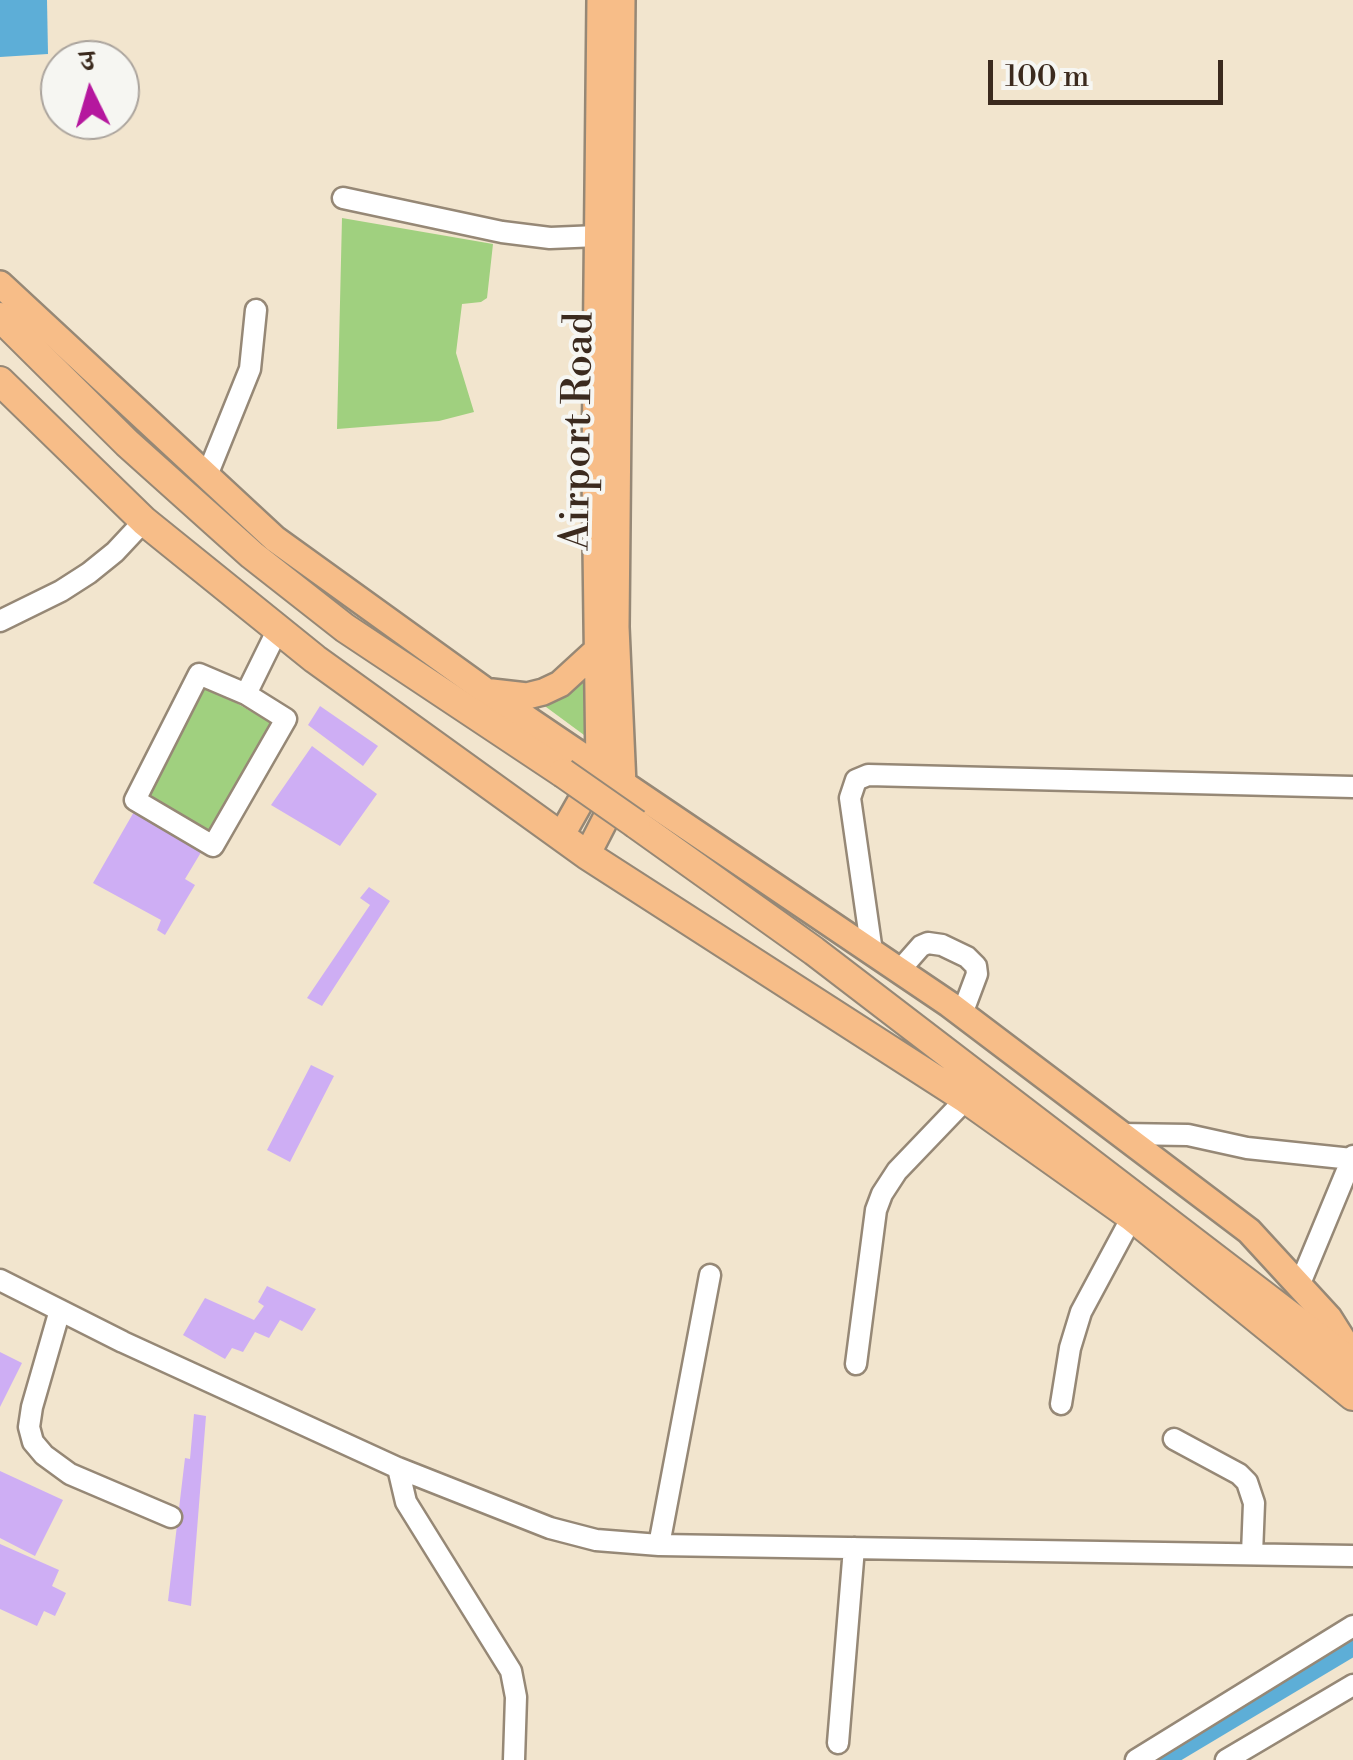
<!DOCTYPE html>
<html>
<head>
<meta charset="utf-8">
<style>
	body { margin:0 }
	#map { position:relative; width:1353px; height:1760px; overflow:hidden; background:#f2e5ce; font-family:"Libre Bodoni","Noto Serif Devanagari",serif }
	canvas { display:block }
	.north { position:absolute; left:40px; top:40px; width:100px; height:100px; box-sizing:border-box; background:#f6f6f2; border:2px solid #aba49d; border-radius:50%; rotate:355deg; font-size:28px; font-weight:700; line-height:40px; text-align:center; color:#3b2a1e }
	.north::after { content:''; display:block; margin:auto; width:35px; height:45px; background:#b5179e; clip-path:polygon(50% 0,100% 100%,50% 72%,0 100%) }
	.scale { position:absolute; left:988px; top:60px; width:235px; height:45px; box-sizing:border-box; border:5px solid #3b2a1e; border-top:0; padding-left:12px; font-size:30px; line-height:35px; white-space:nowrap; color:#3b2a1e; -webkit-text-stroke:8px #f6f6f2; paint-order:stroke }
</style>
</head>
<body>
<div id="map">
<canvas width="1353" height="1760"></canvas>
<div class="north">उ</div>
<div class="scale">100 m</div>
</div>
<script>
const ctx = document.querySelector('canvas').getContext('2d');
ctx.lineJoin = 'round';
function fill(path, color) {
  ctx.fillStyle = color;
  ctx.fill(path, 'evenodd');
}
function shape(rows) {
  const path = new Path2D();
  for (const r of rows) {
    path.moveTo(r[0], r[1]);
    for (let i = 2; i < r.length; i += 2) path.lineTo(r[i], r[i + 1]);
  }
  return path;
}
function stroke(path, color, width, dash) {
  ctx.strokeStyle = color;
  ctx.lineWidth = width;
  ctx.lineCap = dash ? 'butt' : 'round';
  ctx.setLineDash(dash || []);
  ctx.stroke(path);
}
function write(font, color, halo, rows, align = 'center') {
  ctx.font = font + ' "Libre Bodoni",serif';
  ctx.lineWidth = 8;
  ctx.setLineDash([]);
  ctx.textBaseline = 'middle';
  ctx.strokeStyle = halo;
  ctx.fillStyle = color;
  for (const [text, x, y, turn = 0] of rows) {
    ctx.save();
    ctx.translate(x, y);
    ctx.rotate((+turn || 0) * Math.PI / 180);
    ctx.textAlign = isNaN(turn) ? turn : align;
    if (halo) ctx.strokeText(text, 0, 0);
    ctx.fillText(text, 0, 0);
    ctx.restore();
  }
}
const green = shape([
	[342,218,493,244,487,298,481,302,462,304,456,353,474,412,439,421,337,429],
	[580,679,589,682,589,731,584,735,542,704],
	[203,684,275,725,212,836,141,797]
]);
const water = shape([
	[0,0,47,0,48,54,0,57]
]);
const canal = shape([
	[1164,1760,1353,1647]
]);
const building = shape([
	[320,706,378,746,363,766,308,725],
	[312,746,377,794,340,846,271,805],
	[135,810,203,849,185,879,195,885,165,935,157,930,161,920,93,883],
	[369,887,390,901,322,1006,307,998,370,905,360,898],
	[311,1065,334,1076,290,1162,267,1150],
	[267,1286,316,1309,302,1331,280,1320,269,1338,255,1332,243,1352,232,1348,225,1359,183,1335,205,1298,254,1320,264,1306,258,1302],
	[0,1352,22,1363,0,1407],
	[194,1414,206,1416,191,1606,168,1601,185,1458,190,1459],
	[0,1471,63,1500,35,1556,0,1538],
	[0,1544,59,1570,52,1586,66,1593,55,1616,44,1611,37,1626,0,1609]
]);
const minor = shape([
	[343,198,502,232,550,238,598,236],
	[208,473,250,369,256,310],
	[0,621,61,591,89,573,115,552,144,521],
	[246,694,199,674,135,800,213,846,286,719,246,694,278,629],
	[872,952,850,798,856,780,868,775,1353,787],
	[899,971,921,946,928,943,942,945,967,957,976,966,977,974,962,1014],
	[1121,1134,1188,1135,1247,1148,1352,1159],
	[0,1280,123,1342,398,1468,550,1528,596,1540,659,1545,1353,1556],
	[1299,1286,1353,1156],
	[60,1310,32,1407,29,1427,33,1442,44,1455,70,1474,171,1517],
	[856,1364,876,1210,882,1194,897,1171,966,1099],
	[1061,1404,1070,1348,1081,1312,1132,1217],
	[1174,1439,1239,1474,1247,1482,1254,1503,1252,1554],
	[398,1468,406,1502,511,1671,516,1697,514,1760],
	[659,1545,710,1275],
	[838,1743,854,1548],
	[1136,1760,1353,1626],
	[1226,1760,1353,1685]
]);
const major = shape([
	[0,284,275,539,483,689,949,1004,1249,1231,1329,1318,1353,1356],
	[492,692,527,696,543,692,560,684,596,651],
	[561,836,599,769,595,472,600,0],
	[587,855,623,785,616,627,622,0]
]);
const highway = shape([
	[0,317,127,443,252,555,345,628,563,773],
	[0,381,144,521,315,659,587,855,966,1099,1132,1217,1353,1396],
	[636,824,814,951,1353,1364]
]);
const highwayBridge = shape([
	[563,773,636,824]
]);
const streetNames = [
	["Airport Road",580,431,-89]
];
fill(green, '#a0d07f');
fill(water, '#5daed7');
stroke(canal, '#5daed7', 18);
fill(building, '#ceaef4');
stroke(minor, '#968876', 25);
stroke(major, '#968876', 30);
stroke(highway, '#968876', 32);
stroke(minor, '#fff', 20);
stroke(major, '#f7bd88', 25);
stroke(highway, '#f7bd88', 28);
stroke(highwayBridge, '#968876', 32, []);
stroke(highwayBridge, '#f7bd88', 28);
write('40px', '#3b2a1e', '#f6f6f2', streetNames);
</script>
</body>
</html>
